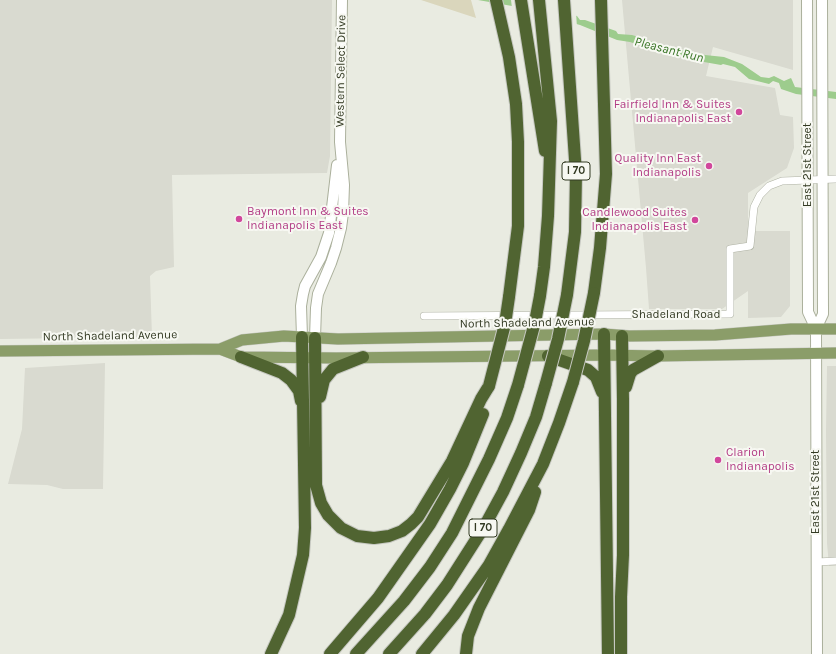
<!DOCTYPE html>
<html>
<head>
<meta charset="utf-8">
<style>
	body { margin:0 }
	canvas { display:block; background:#e9ebe1 }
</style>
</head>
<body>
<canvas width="836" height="654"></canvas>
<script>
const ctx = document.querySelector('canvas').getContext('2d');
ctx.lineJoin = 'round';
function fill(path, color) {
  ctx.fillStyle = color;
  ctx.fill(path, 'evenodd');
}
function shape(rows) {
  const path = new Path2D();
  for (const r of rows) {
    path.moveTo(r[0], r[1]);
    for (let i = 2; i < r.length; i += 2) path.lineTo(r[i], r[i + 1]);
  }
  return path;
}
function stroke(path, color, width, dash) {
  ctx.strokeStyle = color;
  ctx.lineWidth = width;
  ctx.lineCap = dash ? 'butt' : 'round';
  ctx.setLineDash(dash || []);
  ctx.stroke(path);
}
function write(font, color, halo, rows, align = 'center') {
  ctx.font = font + ' Karla,sans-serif';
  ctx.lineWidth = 4;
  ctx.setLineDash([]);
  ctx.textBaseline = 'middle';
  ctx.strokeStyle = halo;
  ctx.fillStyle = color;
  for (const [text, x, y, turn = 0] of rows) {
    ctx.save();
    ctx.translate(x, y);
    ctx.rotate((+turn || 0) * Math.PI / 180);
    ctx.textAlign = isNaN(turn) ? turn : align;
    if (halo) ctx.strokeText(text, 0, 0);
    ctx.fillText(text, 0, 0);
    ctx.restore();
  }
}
const built = shape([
	[0,0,332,0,330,156,327,173,172,175,174,267,156,271,150,276,152,337,0,339],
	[622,0,793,0,793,70,713,47,706,76,775,88,780,115,793,117,794,148,787,168,748,193,748,231,790,231,790,306,781,317,748,318,748,291,722,309,649,309,646,268],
	[105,363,103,489,63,489,47,485,8,484,22,429,25,368],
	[827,366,836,366,836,566,829,566,827,543,826,432]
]);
const green = shape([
	[421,0,471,0,476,18]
]);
const water = shape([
	[478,0,515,0,577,16,580,20,585,20,616,31,618,34,632,35,642,38,655,43,664,49,686,50,705,55,724,57,742,64,761,77,769,78,774,76,784,81,791,78,792,80,795,87,836,92,836,99,796,94,781,89,779,83,773,81,769,84,749,79,735,67,723,64,721,65,704,62,682,55,679,56,653,50,630,42,617,40,580,25,512,6]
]);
const pier = shape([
	[511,0,523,0,576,13,577,27,512,8]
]);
const street = shape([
	[424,316,730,314,730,249,750,246,754,207,760,195,769,186,782,181,836,179],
	[817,562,836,561]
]);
const secondary = shape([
	[807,0,808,312,816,329,817,654],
	[816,329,823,314,822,0],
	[302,337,301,306,303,294,305,286,321,257,329,233,337,165],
	[315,338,316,308,318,294,331,263,336,248,341,228,343,213,344,185,340,142,342,0]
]);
const primary = shape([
	[220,349,242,340,284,336,338,339,604,334,629,336,715,335,791,329,836,329],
	[0,351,220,349,241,357,336,358,604,355,658,356,836,353]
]);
const highway = shape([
	[496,0,509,57,516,104,518,142,518,226,509,297],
	[521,0,545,151],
	[539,0,551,121,548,216,544,267,540,296],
	[564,0,576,174,575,232,567,295],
	[594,293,600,248,606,174,601,0],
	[604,334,608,654],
	[315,338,316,485,321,503,328,515,341,528,357,536,374,538,389,536,402,531,411,524,418,517,452,461,481,399,489,386],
	[548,356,588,370,596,377,602,392],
	[241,357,282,373,291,380,299,391,301,401],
	[626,387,630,374,633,370,658,356],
	[320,397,324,380,333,369,363,357],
	[271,654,289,615,303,555,305,528,302,337],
	[330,654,378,598,430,524,450,489,463,463,483,414],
	[356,654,404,601,430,567,452,533,489,459,507,418,518,385],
	[389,654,425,614,447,585,484,527,503,492,521,453,536,417,546,383],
	[422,654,454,615,489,565,509,529,543,464,559,423,573,382],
	[466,654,468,636,479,608,529,510,535,492],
	[621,654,621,597,623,555,623,400,622,336]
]);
const highwayBridge = shape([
	[573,382,584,341,594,293],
	[546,383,558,339,567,295],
	[518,385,535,322,540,296],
	[489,386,505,324,509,297]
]);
const markers = [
	[739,112,4,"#d1479c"],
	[709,166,4,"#d1479c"],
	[239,219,4,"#d1479c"],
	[695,220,4,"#d1479c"],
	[718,460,4,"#d1479c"]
];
const shields = [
	[576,171,28],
	[483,528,28]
];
const shieldNames = [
	["I 70",576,171],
	["I 70",483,528]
];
const streetNames = [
	["Western Select Drive",341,71,-89],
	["East 21st Street",808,165,-90],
	["Shadeland Road",676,315],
	["North Shadeland Avenue",527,323,-1],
	["North Shadeland Avenue",110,336,-1],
	["East 21st Street",816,492,-90]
];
const hotelNames = [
	["Fairfield Inn & Suites",731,105],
	["Indianapolis East",731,119],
	["Quality Inn East",701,159],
	["Indianapolis",701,173],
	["Baymont Inn & Suites",247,212,"left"],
	["Indianapolis East",247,226,"left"],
	["Candlewood Suites",687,213],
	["Indianapolis East",687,227],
	["Clarion",726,453,"left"],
	["Indianapolis",726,467,"left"]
];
const waterNames = [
	["Pleasant Run",669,50,14]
];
fill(built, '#d9dad0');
fill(green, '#dad6bc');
fill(water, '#9dcc8d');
fill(pier, '#e9ebe1');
stroke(street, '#afb2a4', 8);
stroke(secondary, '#abb09c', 12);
stroke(primary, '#c6c8c1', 12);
stroke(highway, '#c6c8c1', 14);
stroke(street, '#fff', 7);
stroke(secondary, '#fff', 10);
stroke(primary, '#8b9d69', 11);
stroke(highway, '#506431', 12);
stroke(highwayBridge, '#c6c8c1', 14, []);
stroke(highwayBridge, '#506431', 12);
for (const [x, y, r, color] of markers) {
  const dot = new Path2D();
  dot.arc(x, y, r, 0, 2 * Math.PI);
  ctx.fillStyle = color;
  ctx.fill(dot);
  stroke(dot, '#f7f8f2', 1.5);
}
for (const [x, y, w] of shields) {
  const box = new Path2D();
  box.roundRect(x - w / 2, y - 9, w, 18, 3);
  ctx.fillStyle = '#f7f8f2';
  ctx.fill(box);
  stroke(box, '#333a23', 1);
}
write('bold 11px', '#333a23', null, shieldNames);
write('12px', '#333a23', '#f7f8f2', streetNames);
write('12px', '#b23c85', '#f7f8f2', hotelNames, 'right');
write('italic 13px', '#347221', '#f7f8f2', waterNames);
</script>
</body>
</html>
